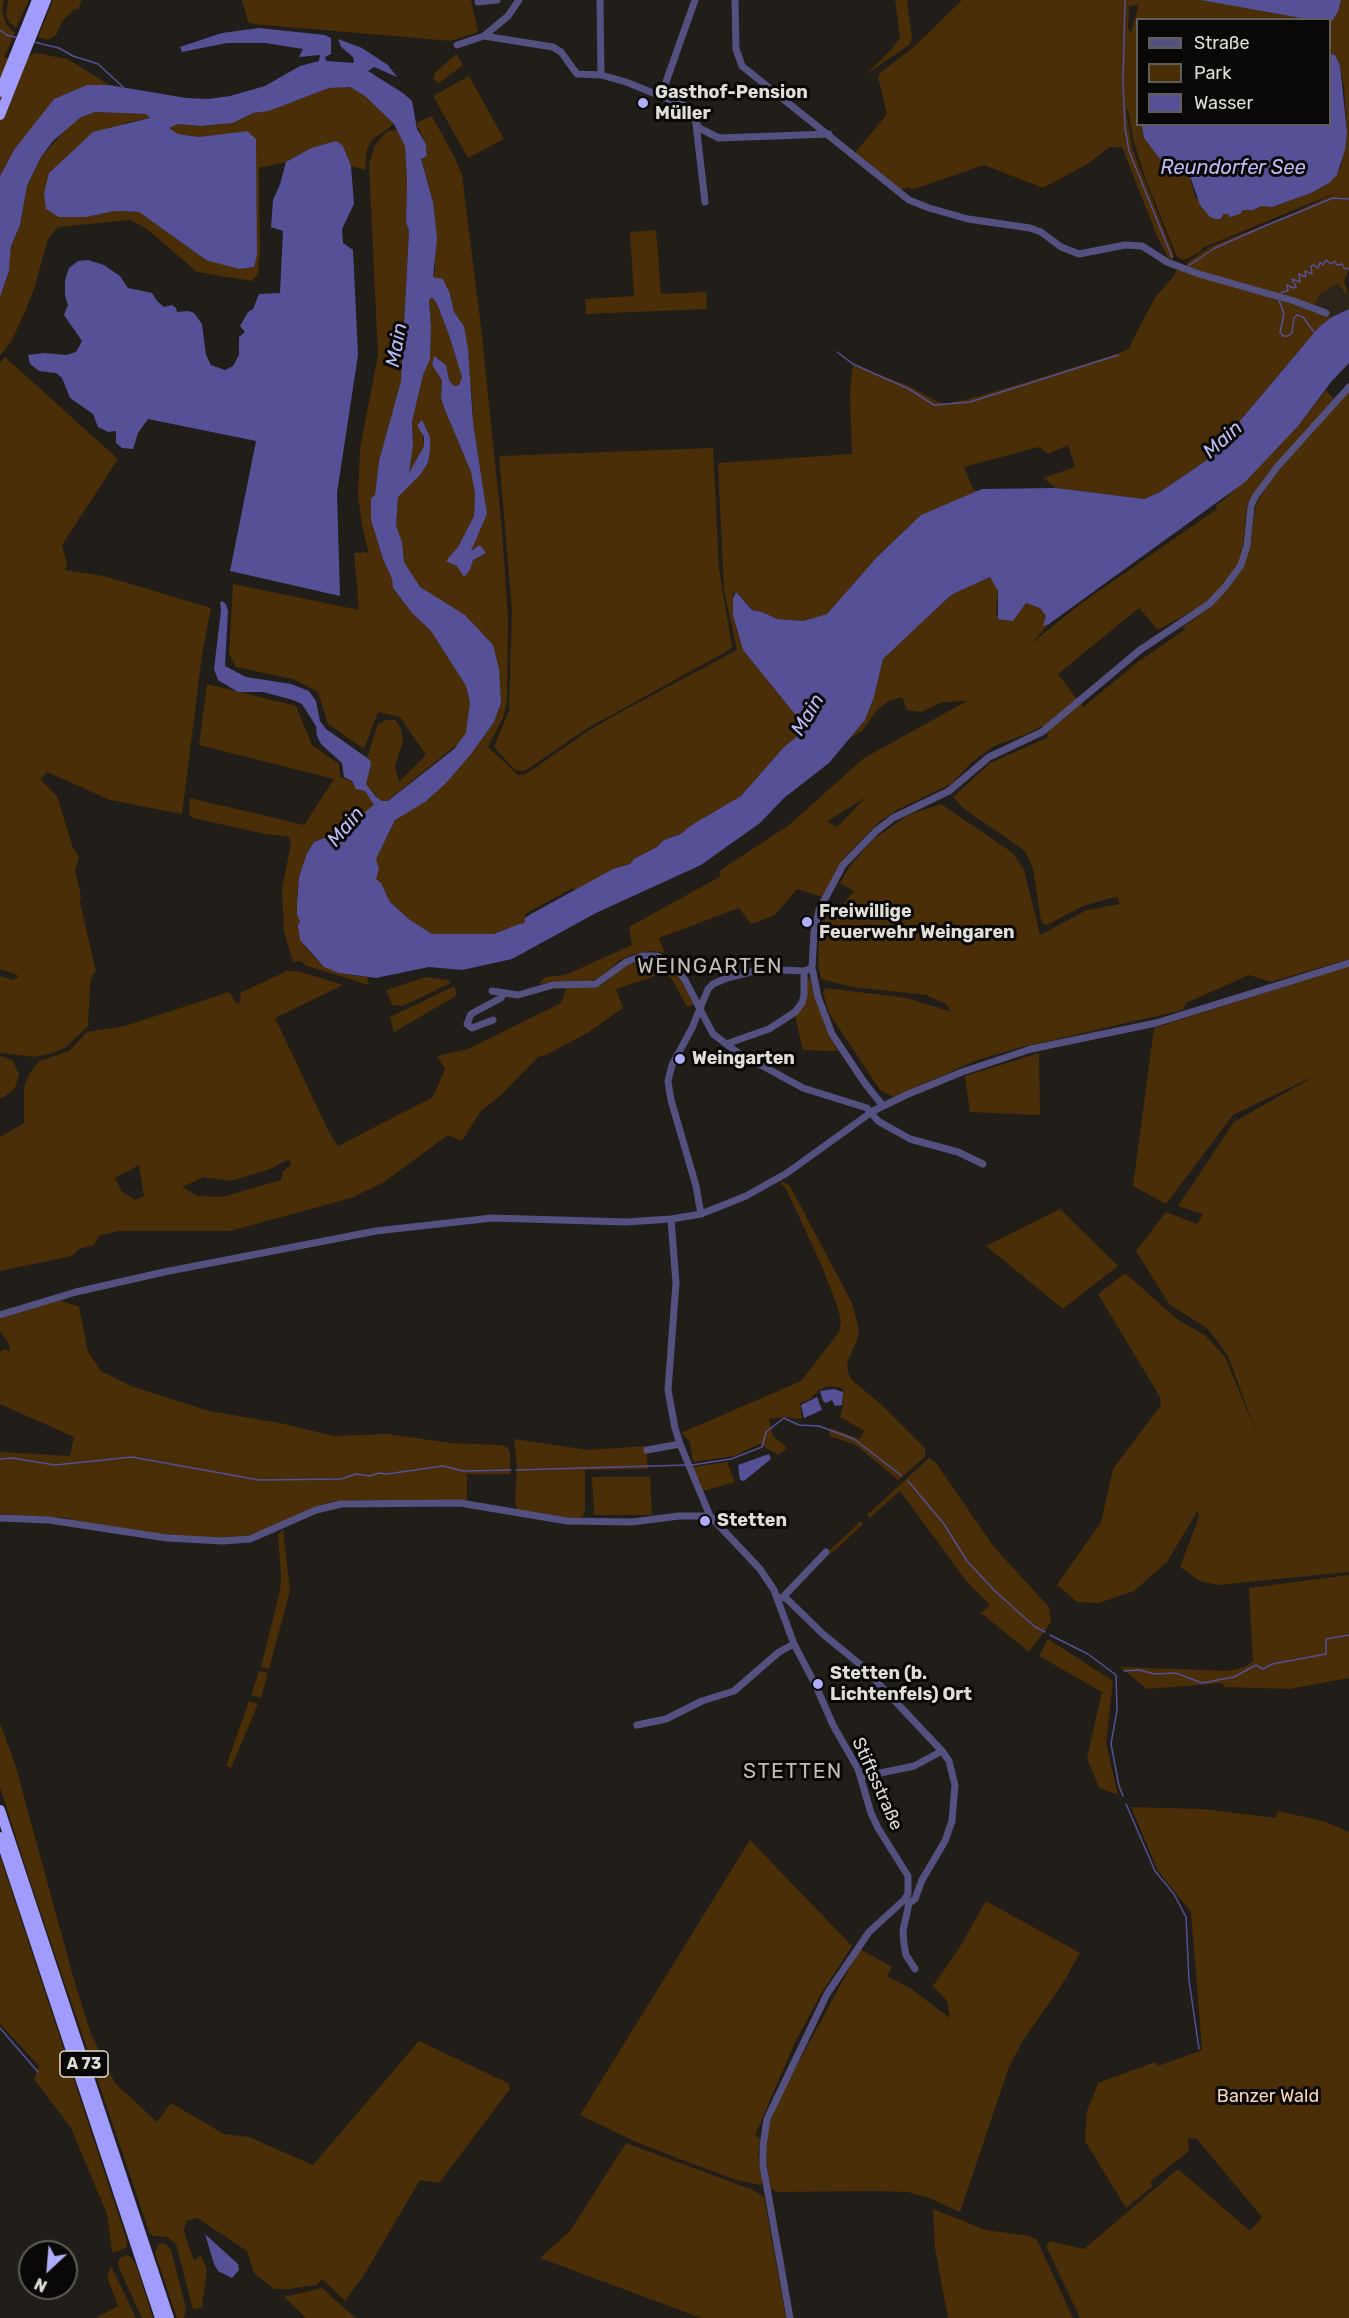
<!DOCTYPE html>
<html>
<head>
<meta charset="utf-8">
<style>
	body { margin:0 }
	#map { position:relative; width:1349px; height:2318px; overflow:hidden; background:#211d18; font-family:Rubik,sans-serif }
	canvas { display:block }
	.legend { position:absolute; left:1136px; top:18px; width:195px; height:108px; box-sizing:border-box; background:#090806; border:2px solid #5f5e5b; margin:0; padding:8px 10px; list-style:none; font-size:18px; color:#e1deda }
	.legend li { display:flex; align-items:center; gap:12px; height:30px }
	.legend b { width:30px; border:2px solid #5f5e5b }
	.north { position:absolute; left:18px; top:2240px; width:60px; height:60px; box-sizing:border-box; background:#090806; border:2px solid #5f5e5b; border-radius:50%; rotate:206deg; font-size:16px; font-weight:700; line-height:24px; text-align:center; color:#e1deda }
	.north::after { content:''; display:block; margin:auto; width:21px; height:27px; background:#b0aefa; clip-path:polygon(50% 0,100% 100%,50% 72%,0 100%) }
</style>
</head>
<body>
<div id="map">
<canvas width="1349" height="2318"></canvas>
<ul class="legend">
<li><b style="height:8px;background:#545181"></b>Straße</li>
<li><b style="height:16px;background:#492e07"></b>Park</li>
<li><b style="height:16px;background:#565097"></b>Wasser</li>
</ul>
<div class="north">N</div>
</div>
<script>
const ctx = document.querySelector('canvas').getContext('2d');
ctx.lineJoin = 'round';
function fill(path, color) {
  ctx.fillStyle = color;
  ctx.fill(path, 'evenodd');
}
function shape(rows) {
  const path = new Path2D();
  for (const r of rows) {
    path.moveTo(r[0], r[1]);
    for (let i = 2; i < r.length; i += 2) path.lineTo(r[i], r[i + 1]);
  }
  return path;
}
function stroke(path, color, width, dash) {
  ctx.strokeStyle = color;
  ctx.lineWidth = width;
  ctx.lineCap = dash ? 'butt' : 'round';
  ctx.setLineDash(dash || []);
  ctx.stroke(path);
}
function write(font, color, halo, rows, align = 'center') {
  ctx.font = font + ' Rubik,sans-serif';
  ctx.lineWidth = 6;
  ctx.setLineDash([]);
  ctx.textBaseline = 'middle';
  ctx.strokeStyle = halo;
  ctx.fillStyle = color;
  for (const [text, x, y, turn = 0] of rows) {
    ctx.save();
    ctx.translate(x, y);
    ctx.rotate((+turn || 0) * Math.PI / 180);
    ctx.textAlign = isNaN(turn) ? turn : align;
    if (halo) ctx.strokeText(text, 0, 0);
    ctx.fillText(text, 0, 0);
    ctx.restore();
  }
}
const built = shape([
	[1338,283,1344,294,1349,292,1349,309,1332,317,1314,312,1314,306,1320,294]
]);
const green = shape([
	[0,0,4,0,2,10,6,24,15,33,4,57,23,60,35,53,68,59,109,85,87,85,14,150,0,176],
	[8,0,29,0,16,28,10,23,6,16],
	[53,0,82,0,78,10,75,9,63,20,56,35,48,40,38,37],
	[242,0,471,0,478,32,451,41,253,24,248,22],
	[895,0,907,0,912,38,909,45,865,75,891,50,900,38],
	[962,0,1200,0,1307,19,1138,20,1138,124,1142,125,1144,138,1189,173,1195,197,1221,217,1223,214,1243,210,1258,209,1262,206,1272,207,1311,193,1329,183,1341,167,1347,133,1344,89,1340,65,1335,55,1330,54,1330,22,1333,20,1338,12,1341,0,1349,0,1349,268,1344,282,1348,292,1345,294,1338,283,1320,294,1314,306,1186,267,1188,262,1210,247,1298,211,1340,191,1202,248,1200,252,1184,260,1177,257,1146,180,1133,139,1128,109,1126,110,1132,148,1174,255,1172,260,1168,258,1157,236,1122,147,1110,147,1089,163,1043,188,984,165,911,190,910,187,899,190,855,153,887,114,878,77,880,73,915,46],
	[1138,5,1137,12,1131,33,1128,29,1129,6],
	[456,54,463,65,439,83,436,81,433,78,435,73],
	[469,76,504,139,468,158,433,96],
	[350,87,365,96,394,124,373,139,367,149,365,170,351,166,343,146,311,148,286,162,259,168,260,249,258,274,252,281,197,272,147,229,130,220,58,227,48,239,34,289,24,314,12,340,0,356,0,297,9,271,11,246,20,225,27,187,41,157,68,127,81,117,94,112,146,114,151,118,125,123,86,217,115,211,139,212,206,260,247,131,199,137,178,134,168,128,178,124,202,126,233,123,253,113,269,111,329,88],
	[432,116,455,158,462,175,481,327,502,530,508,619,507,703,503,718,488,747,518,775,523,775,532,770,585,733,617,714,737,650,724,590,718,463,852,454,850,395,852,370,854,365,909,386,942,404,969,399,1020,384,1120,353,1130,348,1131,343,1156,296,1174,276,1177,268,1332,317,1319,327,1207,460,1160,492,1143,499,1056,488,1043,478,1075,467,1068,445,1048,454,1039,447,964,467,973,489,979,491,921,515,877,557,827,614,803,621,777,619,762,612,753,610,736,592,733,594,733,615,743,650,803,724,801,733,784,747,741,796,690,826,681,834,664,840,657,847,634,859,630,864,613,869,574,891,573,888,525,914,525,922,522,924,519,924,494,934,432,934,410,920,390,902,381,883,376,879,376,859,395,820,471,754,494,722,501,703,427,592,420,588,411,575,404,562,402,542,396,525,398,496,420,475,428,463,430,450,430,437,422,431,424,446,409,474,408,472,413,445,412,422,423,375,430,359,431,326,429,300,432,297,437,304,449,335,462,377,459,385,454,386,449,380,446,365,435,357,432,365,442,380,441,398,445,410,471,472,475,494,474,516,458,547,470,570,473,560,486,553,470,553,487,514,473,422,472,396,464,326,454,312,450,294,433,277,435,269,433,202,421,158,427,155,426,144,416,123],
	[397,129,405,146,407,182,406,222,409,231,402,362,401,381,379,461,375,495,371,498,371,520,383,559,392,579,393,588,412,613,431,631,466,686,470,702,469,717,466,733,459,743,386,802,379,800,366,784,371,767,370,760,367,757,378,724,386,720,395,720,401,729,403,742,395,766,399,782,426,755,400,717,378,712,364,749,328,724,318,692,293,679,236,667,229,654,233,584,359,610,354,553,366,552,369,555,362,525,358,495,360,449,378,355,369,164,375,145,386,132],
	[656,230,661,294,706,292,707,309,586,314,585,299,634,296,630,232],
	[5,357,118,459,62,545,67,564,65,570,104,576,211,608,202,655,182,814,110,800,47,772,40,779,57,796,73,848,79,857,75,870,81,896,80,903,96,971,92,976,90,985,88,1026,66,1047,53,1053,34,1057,0,1053,0,976,14,980,19,976,0,969,0,363],
	[1326,390,1334,399,1267,474,1247,504,1243,545,1239,564,1224,584,1204,604,1158,630,1139,608,1058,674,1083,707,1139,661,1186,629,1182,628,1211,607,1244,566,1251,543,1255,509,1259,499,1281,466,1349,391,1349,959,1271,982,1249,975,1186,1003,1183,1010,1018,1048,975,1061,893,1097,880,1090,829,1013,823,993,825,988,907,998,951,1012,946,1004,926,995,852,987,821,979,818,963,819,941,825,909,835,914,854,891,840,883,852,863,875,838,908,815,941,804,1013,853,1024,870,1040,935,1087,910,1120,904,1117,897,1096,902,1081,907,1047,925,1043,924,1041,920,1033,869,1025,851,963,808,953,797,990,763,1049,737,1042,726,1029,733,994,746,972,762,951,784,897,810,879,822,843,859,822,897,797,889,775,915,751,924,739,908,659,938,665,953,651,951,634,954,620,960,599,978,589,981,559,981,539,984,545,977,565,975,632,945,629,927,721,876,719,871,789,825,864,758,967,701,943,702,921,712,907,710,902,697,889,701,877,710,862,731,849,739,865,720,874,697,883,659,951,595,990,577,998,591,996,615,1013,621,1026,603,1040,608,1047,616,1044,625,1049,624,1031,644,1080,604,1217,509,1216,505,1224,500,1299,425],
	[866,797,837,827,828,822,828,821],
	[713,448,719,569,732,646,729,650,586,729,528,769,523,771,515,770,494,747,509,710,512,610,499,456],
	[207,684,296,706,312,745,339,764,340,777,350,780,358,790,365,791,373,803,373,807,368,812,352,822,333,830,327,837,314,842,307,853,299,877,297,896,297,915,300,921,298,924,304,946,324,967,344,974,367,977,369,985,307,966,300,961,293,962,284,932,282,889,291,843,289,837,261,833,193,818,189,815,190,798,304,825,334,779,199,745],
	[650,959,669,964,683,984,694,1004,687,1007,672,979,662,972,652,977,616,989,623,1008,589,1032,548,1054,538,1057,501,1095,480,1112,462,1141,448,1135,384,1182,351,1198,230,1231,119,1231,100,1235,94,1245,79,1249,72,1256,0,1271,0,1137,24,1123,24,1088,29,1074,39,1061,69,1051,87,1032,125,1026,229,992,237,1004,241,1001,240,993,287,971,298,971,343,985,275,1018,329,1132,338,1146,433,1097,445,1069,437,1056,468,1049,561,1003,567,986,600,986,625,966],
	[289,1159,291,1165,283,1171,281,1180,222,1197,198,1196,182,1187,204,1177,230,1181,268,1170],
	[139,1165,144,1196,136,1200,122,1192,115,1178],
	[1349,966,1349,1572,1218,1585,1200,1581,1180,1567,1199,1517,1198,1510,1167,1562,1134,1591,1099,1603,1077,1602,1057,1585,1101,1522,1113,1469,1161,1405,1160,1397,1098,1294,1125,1273,1178,1320,1205,1335,1225,1357,1257,1435,1228,1356,1208,1329,1169,1304,1136,1251,1166,1212,1197,1224,1203,1214,1178,1206,1234,1122,1318,1074,1233,1115,1166,1204,1133,1186,1154,1028],
	[426,977,448,980,451,983,403,1006,392,1005,386,990],
	[807,977,810,979,818,1007,831,1040,839,1051,803,1050,795,1016,804,1006],
	[455,986,456,996,394,1032,390,1017],
	[1039,1053,1040,1115,970,1112,965,1076],
	[0,1056,12,1060,19,1074,15,1088,4,1097,0,1098],
	[782,1181,790,1186,852,1303,859,1330,857,1340,847,1363,848,1373,853,1381,882,1405,925,1448,925,1457,898,1480,856,1445,830,1436,830,1428,860,1439,864,1431,840,1417,843,1405,843,1389,838,1387,827,1386,819,1390,810,1399,800,1403,802,1419,784,1417,769,1419,773,1436,787,1448,778,1455,760,1444,734,1456,693,1462,690,1442,681,1433,801,1381,839,1332,841,1322,838,1308,821,1264,788,1193,785,1187,780,1184],
	[1060,1209,1118,1266,1063,1309,986,1246],
	[59,1300,79,1307,88,1352,101,1371,131,1386,209,1411,280,1423,334,1436,387,1434,451,1443,502,1445,508,1448,510,1453,510,1474,467,1474,467,1500,354,1500,330,1502,315,1507,257,1533,236,1538,184,1537,85,1523,67,1518,0,1514,0,1452,70,1456,74,1437,0,1404,0,1353,3,1349,10,1351,9,1344,0,1331,0,1319],
	[514,1439,588,1450,646,1446,648,1469,585,1470,585,1510,583,1516,578,1519,517,1510,515,1501,517,1468],
	[929,1458,936,1463,994,1547,1049,1607,1051,1622,1029,1652,981,1613,990,1605,967,1582,900,1491,870,1518,867,1515],
	[727,1462,735,1482,703,1491,692,1467],
	[592,1477,650,1477,652,1515,594,1515],
	[861,1521,863,1524,831,1554,830,1550],
	[283,1529,290,1591,269,1669,261,1667,280,1591,281,1577,278,1535],
	[1349,1575,1349,1678,1290,1689,1224,1687,1223,1683,1147,1689,1120,1667,1227,1671,1245,1667,1253,1661,1249,1588],
	[1048,1639,1113,1681,1106,1743,1118,1795,1099,1788,1087,1758,1102,1692,1039,1656],
	[259,1671,268,1673,261,1698,251,1695],
	[249,1701,258,1704,231,1768,226,1766],
	[0,1723,15,1764,73,1976,91,2034,115,2083,157,2122,171,2103,224,2134,249,2137,313,2165,419,2041,508,2083,510,2089,439,2183,420,2180,364,2275,345,2301,322,2279,317,2285,287,2289,274,2289,254,2273,247,2251,197,2218,186,2221,184,2231,194,2261,201,2255,207,2270,202,2307,193,2310,176,2244,167,2237,153,2236,150,2234,29,1878,0,1787],
	[1131,1807,1202,1809,1276,1818,1277,1811,1323,1821,1349,1832,1349,2318,1080,2318,1046,2246,1050,2241,1084,2249,1178,2169,1250,2231,1262,2217,1197,2139,1188,2138,1189,2151,1150,2182,1153,2186,1126,2208,1085,2141,1087,2111,1098,2083,1155,2062,1158,2066,1202,2050,1191,1912,1158,1871],
	[750,1840,852,1946,821,1994,795,2042,755,2135,760,2138,758,2154,763,2181,761,2185,736,2180,677,2158,634,2141,580,2115],
	[0,1856,127,2241,126,2248,116,2252,112,2252,107,2214,71,2128,34,2079,39,2066,0,2024],
	[986,1901,1080,1953,1065,1980,1022,2042,1009,2067,960,2212,929,2198,908,2192,874,2191,777,2192,771,2189,767,2165,766,2144,770,2122,785,2087,860,1949,892,1967,887,1976,910,1988,950,2018,947,2001,933,1986,958,1950],
	[626,2143,753,2190,764,2197,786,2318,701,2318,540,2258,570,2231],
	[933,2209,986,2230,1029,2236,1037,2240,1073,2318,948,2318,935,2248],
	[162,2243,167,2245,171,2250,186,2308,184,2318,177,2318,155,2253,158,2245],
	[127,2255,132,2258,136,2265,153,2318,142,2318,119,2268,118,2262,120,2258],
	[111,2266,136,2318,96,2318,118,2306,107,2277],
	[322,2288,353,2316,357,2318,306,2318,284,2297]
]);
const water = shape([
	[1200,0,1341,0,1338,12,1333,20,1330,22,1330,20,1307,19],
	[259,28,325,35,331,38,331,54,325,57,326,61,354,63,353,57,341,47,338,39,362,48,388,65,397,77,374,67,368,71,403,93,412,101,417,129,426,144,427,156,421,159,433,202,437,238,433,277,443,279,450,294,454,312,464,326,468,349,473,422,487,514,471,551,480,545,486,553,473,560,470,570,464,577,457,566,446,561,458,547,474,516,475,493,471,472,445,410,441,398,442,380,432,365,434,356,446,365,449,380,454,386,459,385,462,377,449,335,437,304,432,297,429,300,431,326,430,359,423,375,412,422,413,445,409,473,424,446,424,437,417,425,422,420,430,437,430,450,428,463,420,475,398,497,396,525,402,542,404,562,420,587,465,615,493,645,499,669,501,703,494,722,471,754,446,783,425,802,395,820,376,859,379,869,376,879,381,883,390,902,410,920,432,934,494,934,519,924,522,924,525,922,525,918,531,914,613,869,630,864,634,859,657,847,664,840,681,834,690,826,741,796,784,747,801,733,803,724,743,650,733,615,733,598,736,592,752,610,762,612,777,619,803,621,827,614,877,557,921,515,982,489,1056,488,1144,499,1160,492,1207,460,1319,327,1332,317,1349,309,1349,363,1331,382,1299,425,1245,482,1049,624,1043,626,1046,616,1040,608,1026,603,1013,621,998,619,998,591,990,577,951,595,883,659,874,697,865,720,829,763,784,798,760,823,701,865,596,913,512,959,462,970,429,967,376,978,339,973,324,967,300,940,298,925,300,921,297,915,297,903,299,877,307,853,314,842,327,837,333,830,352,822,374,805,365,791,356,789,352,781,344,777,342,763,321,744,317,736,316,726,302,704,293,700,263,692,238,692,218,680,214,669,221,610,220,603,222,601,226,604,228,611,225,666,246,677,291,684,309,691,316,701,320,721,326,729,370,760,371,765,366,784,376,797,382,801,388,801,454,749,466,733,470,702,466,686,431,631,412,613,393,588,392,579,383,559,371,520,371,498,375,495,379,461,401,381,402,362,409,231,406,222,407,182,405,146,394,124,365,96,350,87,329,88,269,111,253,113,233,123,201,126,178,124,169,128,178,134,199,137,247,131,256,139,257,255,254,267,239,269,206,260,139,212,115,211,86,217,59,217,46,209,44,194,49,173,93,132,150,118,146,114,95,112,81,117,53,141,41,157,27,186,20,225,11,246,9,271,0,297,0,176,14,150,54,99,87,85,109,85,186,98,208,99,230,96,265,86,300,66,319,61,320,55,299,57,303,49,265,43,227,43,182,52,180,47,222,33],
	[1330,54,1335,55,1340,65,1347,133,1345,150,1337,175,1329,183,1311,193,1272,207,1262,206,1253,210,1243,210,1240,214,1230,217,1228,214,1223,214,1221,219,1215,219,1210,217,1200,205,1189,173,1160,159,1144,138,1142,125,1330,124],
	[336,141,343,146,351,166,354,204,342,229,343,243,353,250,358,355,337,493,340,596,230,571,256,441,148,419,138,433,133,449,122,448,116,443,116,431,108,432,98,427,93,414,70,398,62,378,56,373,39,371,30,364,28,355,44,353,66,355,76,352,82,341,64,315,68,305,65,296,65,280,69,268,78,261,88,260,104,265,120,276,128,288,152,293,157,301,164,307,172,305,176,308,177,312,188,311,194,313,202,324,206,355,211,365,225,370,233,366,239,355,239,337,245,332,240,326,248,312,253,309,259,294,280,293,283,231,271,227,273,200,280,184,286,162,311,148],
	[834,1389,843,1392,842,1405,835,1406,832,1400,826,1403,823,1401,820,1391],
	[817,1397,822,1410,804,1418,801,1405],
	[769,1454,771,1459,744,1481,740,1480,738,1465],
	[205,2234,238,2264,239,2270,232,2278,218,2271,214,2264]
]);
const stream = shape([
	[1125,0,1123,83,1125,128,1129,151,1172,257],
	[0,30,7,35,18,38],
	[34,42,59,48,73,56,98,64,123,87],
	[1188,266,1215,248,1260,228,1333,198,1349,199],
	[1281,295,1282,292,1288,291,1287,285,1293,288,1296,287,1292,279,1300,282,1299,274,1306,277,1305,271,1312,274,1311,266,1314,265,1318,268,1320,262,1323,265,1326,260,1331,264,1335,261,1337,265,1342,264,1344,268,1349,269],
	[1279,300,1284,314,1280,332,1283,336,1288,336,1292,333,1294,318,1297,315,1303,317,1314,332],
	[837,352,853,364,909,389,934,405,970,402,1118,355],
	[0,1459,12,1458,55,1465,132,1457,259,1480,341,1479,356,1474,370,1476,379,1473,387,1474,443,1466,463,1471,511,1470],
	[692,1465,731,1459,762,1447,766,1432,784,1418,799,1425,819,1426,854,1439,902,1476],
	[516,1470,687,1465],
	[908,1481,944,1524,967,1561,995,1591,1035,1627,1045,1632],
	[1050,1635,1088,1654,1116,1675,1117,1710,1111,1744,1119,1786,1123,1796],
	[1124,1671,1139,1670,1155,1674,1176,1673,1202,1683,1234,1677,1256,1665,1263,1669,1272,1664,1326,1654,1326,1639,1349,1635],
	[1126,1804,1155,1871,1174,1894,1186,1917,1189,1980,1199,2049],
	[0,2028,38,2072]
]);
const minor = shape([
	[600,0,601,75],
	[735,0,736,49,742,66,909,200,929,208,968,219,1030,228,1041,232,1061,247,1079,254,1125,245,1142,246,1167,262,1199,274,1294,301,1326,313],
	[478,2,497,0],
	[484,36,508,16,519,0],
	[457,45,484,36,553,47,561,52,577,74,601,75,626,82,683,105,688,108,699,128,719,138,829,134],
	[661,96,695,0],
	[696,124,705,202],
	[492,991,518,995,553,985,596,984,626,962,642,956,657,956,671,963,677,969,685,980,713,1034,737,1052,803,1088,867,1108,878,1121,910,1139,958,1152,983,1164],
	[493,1020,472,1028,467,1024,471,1014,501,998,503,994],
	[726,1044,769,1029,795,1012,802,1003,804,995,804,971],
	[883,1106,864,1082,832,1034,818,997,812,968,814,932,819,910,843,865,876,831,893,818,949,791,989,757,1042,732,1140,650,1209,604,1225,587,1241,565,1247,546,1251,506,1255,497,1277,467,1349,387],
	[701,1214,696,1186,671,1100,668,1081,672,1065,692,1028,708,989,713,984,727,978,762,969,804,971,812,968],
	[671,1219,676,1283,668,1390,675,1428,680,1444,710,1516,760,1569,774,1590,794,1644,816,1686,833,1725,858,1769,871,1813,878,1828,908,1876,908,1894,904,1900,869,1932,827,1994,767,2119,763,2146,763,2165,790,2318],
	[0,1315,76,1292,164,1272,376,1231,492,1218,626,1222,671,1219,701,1214,746,1196,787,1173,873,1111,906,1095,962,1072,1031,1049,1156,1023,1349,963],
	[647,1450,680,1444],
	[0,1518,49,1520,167,1538,223,1541,250,1539,316,1510,341,1504,460,1503,567,1521,632,1522,679,1516,710,1516],
	[783,1597,826,1552],
	[778,1598,783,1597,788,1600,824,1635,862,1666,942,1751,949,1761,955,1785,952,1821,945,1841,922,1880,915,1899,909,1903,904,1900],
	[637,1725,666,1719,702,1701,734,1691,779,1652,794,1644],
	[861,1777,914,1766,942,1751],
	[909,1903,903,1931,904,1944,906,1955,915,1969]
]);
const highway = shape([
	[0,92,37,0],
	[0,115,46,0],
	[0,1810,169,2318],
	[0,1837,160,2318]
]);
const markers = [
	[643,103,6,"#b0aefa"],
	[807,922,6,"#b0aefa"],
	[680,1059,6,"#b0aefa"],
	[705,1521,6,"#b0aefa"],
	[818,1684,6,"#b0aefa"]
];
const shields = [
	[84,2064,48]
];
const shieldNames = [
	["A 73",84,2064]
];
const poiNames = [
	["Gasthof-Pension",655,93],
	["Müller",655,114],
	["Freiwillige",819,912],
	["Feuerwehr Weingaren",819,933],
	["Weingarten",692,1059],
	["Stetten",717,1521],
	["Stetten (b.",830,1674],
	["Lichtenfels) Ort",830,1695]
];
const streetNames = [
	["Stiftsstraße",877,1784,66]
];
const parkNames = [
	["Banzer Wald",1268,2097]
];
const waterNames = [
	["Reundorfer See",1233,168],
	["Main",397,345,-80],
	["Main",1223,440,-42],
	["Main",808,715,-59],
	["Main",346,827,-50]
];
const quarterNames = [
	["WEINGARTEN",710,967],
	["STETTEN",793,1772]
];
fill(built, '#2d251b');
fill(green, '#492e07');
fill(water, '#565097');
stroke(stream, '#565097', 1.5);
stroke(minor, '#545181', 7);
stroke(highway, '#a19cfc', 10);
for (const [x, y, r, color] of markers) {
  const dot = new Path2D();
  dot.arc(x, y, r, 0, 2 * Math.PI);
  ctx.fillStyle = color;
  ctx.fill(dot);
  stroke(dot, '#090806', 2);
}
for (const [x, y, w] of shields) {
  const box = new Path2D();
  box.roundRect(x - w / 2, y - 13, w, 26, 4.5);
  ctx.fillStyle = '#090806';
  ctx.fill(box);
  stroke(box, '#e1deda', 1.5);
}
write('bold 16px', '#e1deda', null, shieldNames);
write('bold 18px', '#e1deda', '#090806', poiNames, 'left');
write('18px', '#e1deda', '#090806', streetNames);
write('18px', '#f6d8b5', '#090806', parkNames);
write('italic 20px', '#bcbbf7', '#090806', waterNames);
ctx.letterSpacing = '1.5px';
write('21px', '#c3bdb6', '#090806', quarterNames);
ctx.letterSpacing = '0px';
</script>
</body>
</html>
